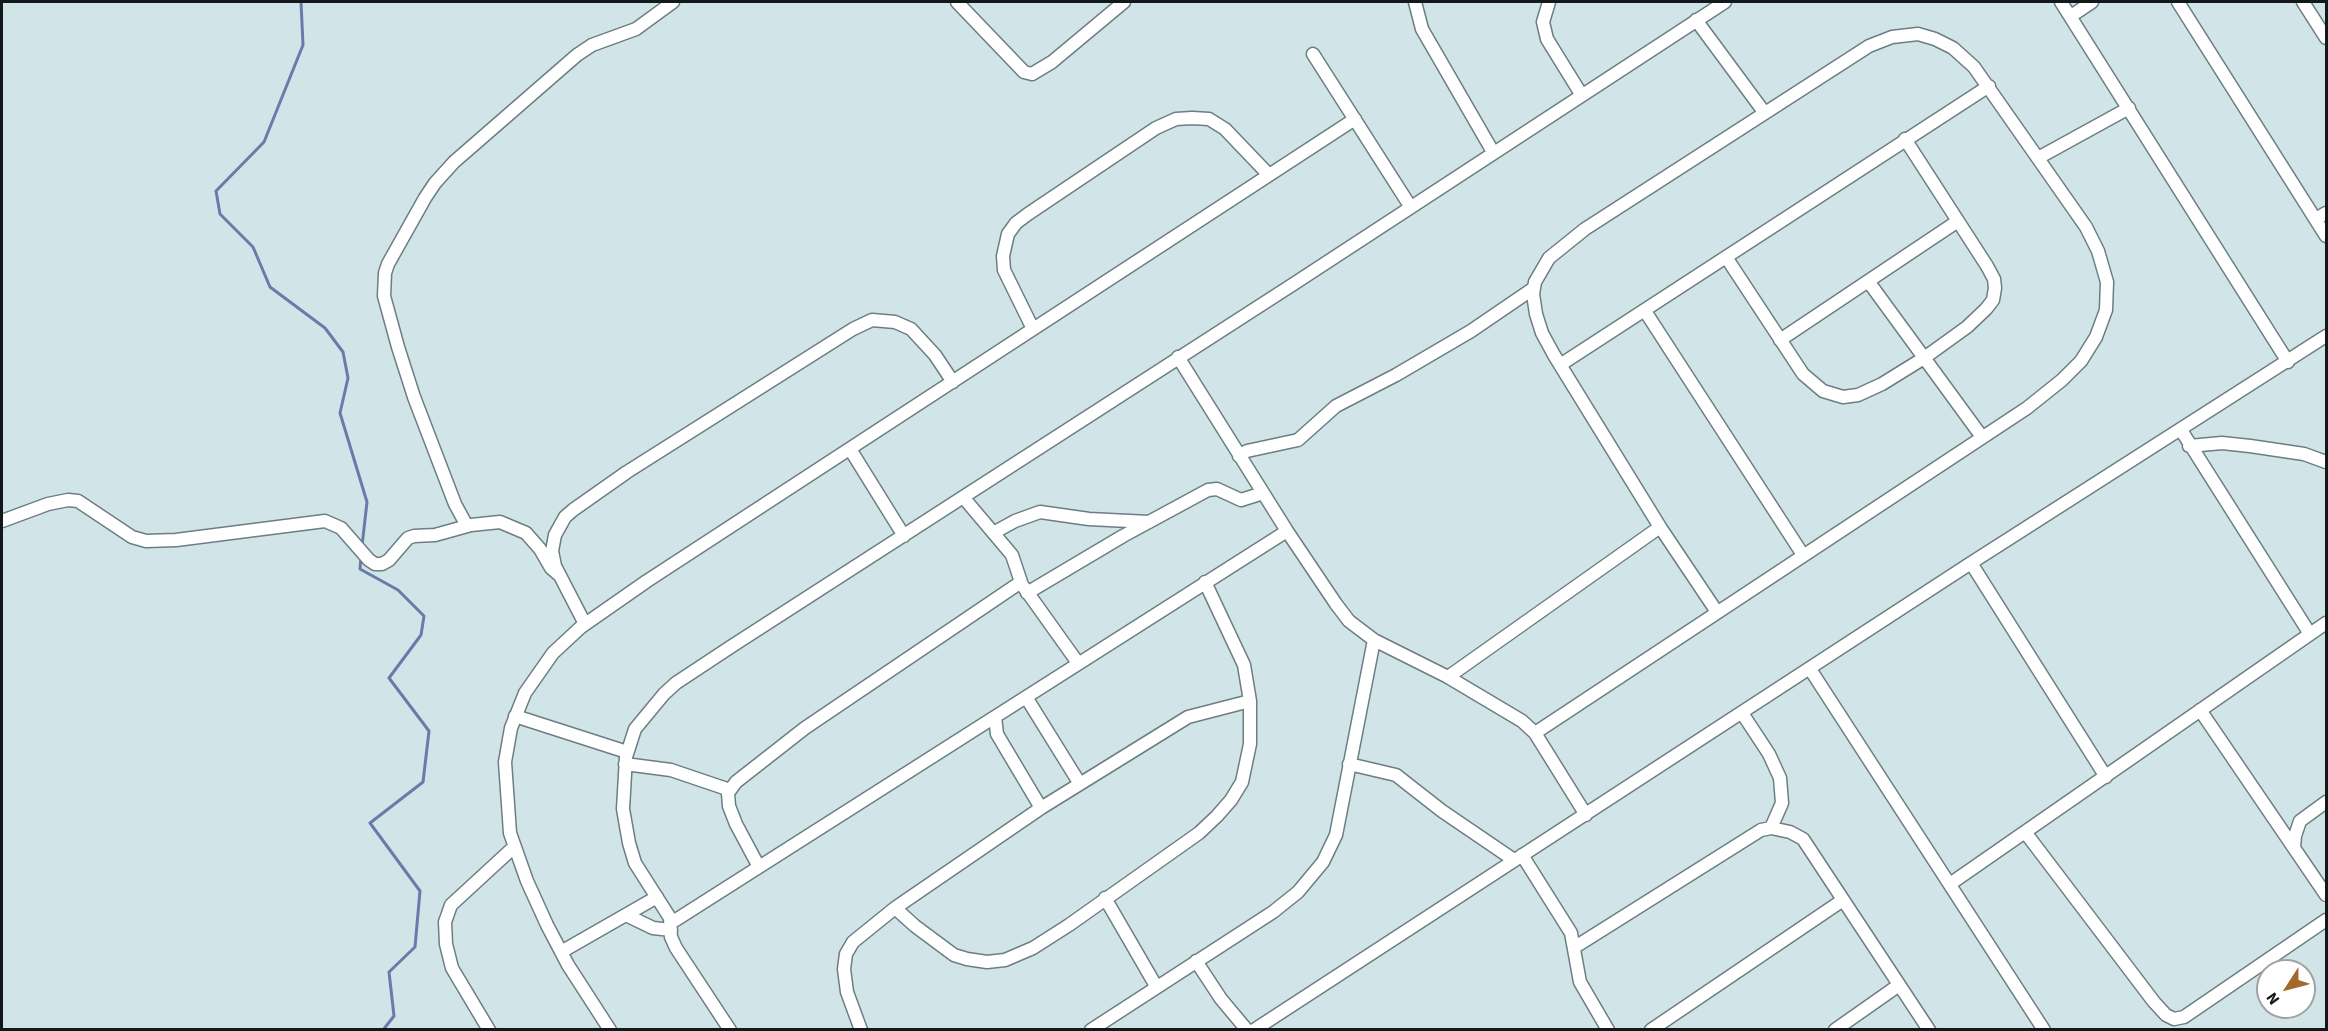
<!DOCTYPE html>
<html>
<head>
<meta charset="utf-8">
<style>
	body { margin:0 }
	#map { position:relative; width:2328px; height:1031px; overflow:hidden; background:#d1e5e9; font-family:"Source Sans 3",sans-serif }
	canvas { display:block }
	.frame { position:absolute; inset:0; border:3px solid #12191a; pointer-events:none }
	.north { position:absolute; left:2256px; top:959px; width:60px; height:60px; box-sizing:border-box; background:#fff; border:2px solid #a0a3a3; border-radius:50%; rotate:234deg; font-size:16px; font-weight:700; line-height:24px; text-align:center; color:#12191a }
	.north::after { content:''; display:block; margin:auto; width:21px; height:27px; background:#a4692a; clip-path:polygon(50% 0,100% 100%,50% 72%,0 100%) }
</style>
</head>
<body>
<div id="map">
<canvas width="2328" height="1031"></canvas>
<div class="frame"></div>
<div class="north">N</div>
</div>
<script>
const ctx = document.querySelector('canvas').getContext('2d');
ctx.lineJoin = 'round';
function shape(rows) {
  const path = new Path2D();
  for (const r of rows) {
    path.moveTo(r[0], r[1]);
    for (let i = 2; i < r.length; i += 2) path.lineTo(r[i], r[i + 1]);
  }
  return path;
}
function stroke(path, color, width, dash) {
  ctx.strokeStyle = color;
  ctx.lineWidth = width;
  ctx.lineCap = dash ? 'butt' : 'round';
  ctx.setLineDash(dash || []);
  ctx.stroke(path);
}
const stream = shape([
	[301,2,303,45,264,142,216,191,220,214,253,247,270,287,325,328,343,352,348,378,340,413,367,502,362,546],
	[361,556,360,569,398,590,424,616,421,635,389,678,429,731,423,782,370,823,420,891,415,947,389,972,394,1016,383,1030]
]);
const minor = shape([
	[957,2,1024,72,1032,74,1052,62,1124,2],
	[1415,2,1422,29,1493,152],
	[1549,2,1543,22,1547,39,1581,94],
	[2061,2,2288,362],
	[2178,2,2326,236],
	[2303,2,2326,38],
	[2071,16,2092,2],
	[1696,20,1764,112],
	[1313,54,1410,206],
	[2038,158,2129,108],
	[2316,219,2326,213],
	[1726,257,1803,374,1823,391,1843,397,1858,395,1882,384,1924,358,1967,327,1986,309,1993,300,1995,288,1994,279,1987,266,1905,139],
	[1868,281,1982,437],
	[1645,311,1803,555],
	[1033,329,1004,270,1003,256,1008,234,1016,223,1028,214,1156,128,1176,119,1192,118,1209,119,1225,129,1269,175],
	[1780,340,1958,221],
	[1178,357,1287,531,1336,604,1349,621,1374,640,1448,677,1522,721,1535,733,1586,815],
	[1560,365,1989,86],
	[2181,430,2310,634],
	[2189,446,2222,443,2250,446,2304,454,2326,462],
	[850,449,904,536],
	[1239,456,1247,451,1298,440,1336,406,1396,375,1471,331,1534,288],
	[2,521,48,504,68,500,78,501,132,537,146,541,176,540,325,521,341,528,369,560,375,564,382,564,389,560,408,538,414,536,435,535,471,525,500,522,526,533,540,549,551,568,558,574],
	[467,526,455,504,414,397,398,347,384,296,385,273,388,264,425,198,435,183,454,162,577,55,592,45,636,29,673,2],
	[995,532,1015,521,1040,512,1089,519,1149,522],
	[1971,563,2106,777],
	[1023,586,1078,663],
	[1027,593,1123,536,1208,490,1217,489,1241,500,1263,493],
	[585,624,555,566,552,551,555,535,565,517,573,510,627,472,853,329,872,320,895,322,911,329,935,355,953,382],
	[1810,669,2044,1030],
	[1448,677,1660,527],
	[1026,697,1080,784],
	[2200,710,2326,895],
	[1742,713,1769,754,1780,778,1782,803,1771,828],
	[515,716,627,752],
	[995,717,997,734,1041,808],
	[1535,733,2027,408,2062,380,2081,361,2096,337,2106,310,2107,282,2098,251,2086,227,1974,67,1953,48,1935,39,1918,34,1892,37,1869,46,1585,229,1549,258,1535,282,1533,294,1536,314,1542,333,1554,355,1660,527,1717,612],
	[625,764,671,770,730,790],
	[1349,764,1396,775,1442,811,1514,860],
	[2025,832,2154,1002,2166,1015,2174,1019,2184,1017,2326,920],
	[2294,848,2295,836,2300,821,2326,802],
	[1522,855,1571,933,1580,982,1608,1030],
	[759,867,736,824,729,806,728,793,736,782,805,728,1021,582,1012,555,963,497],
	[1950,884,2326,623],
	[1105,898,1156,986],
	[895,908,915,926,954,955,967,959,987,962,1005,960,1033,948,1069,925,1199,833,1217,816,1231,800,1242,782,1250,744,1250,701,1244,665,1205,582],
	[626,915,653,928,671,930],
	[671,923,1287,531],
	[1575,947,1761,830,1771,828,1790,832,1803,839,1929,1030],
	[561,952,657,897],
	[1196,961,1221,999,1247,1030],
	[489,1030,452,968,446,944,445,922,451,905,514,847],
	[610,1030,568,965,547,925,527,881,510,833,505,762,511,728,525,693,553,653,581,627,647,581,1355,119],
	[730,1030,676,948,671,937,670,918,635,863,629,843,623,809,626,757,635,729,664,694,676,683,732,646,1292,285,1725,2],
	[861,1030,847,992,844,969,846,954,853,942,895,908,1041,808,1188,717,1250,701],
	[1091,1030,1273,912,1298,892,1323,862,1336,835,1374,640],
	[1254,1030,1971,563,2326,336],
	[1651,1030,1843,900],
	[1835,1030,1899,985]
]);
stroke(stream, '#6a7baa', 3);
stroke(minor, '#6c7e82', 15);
stroke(minor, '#fff', 12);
</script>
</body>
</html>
